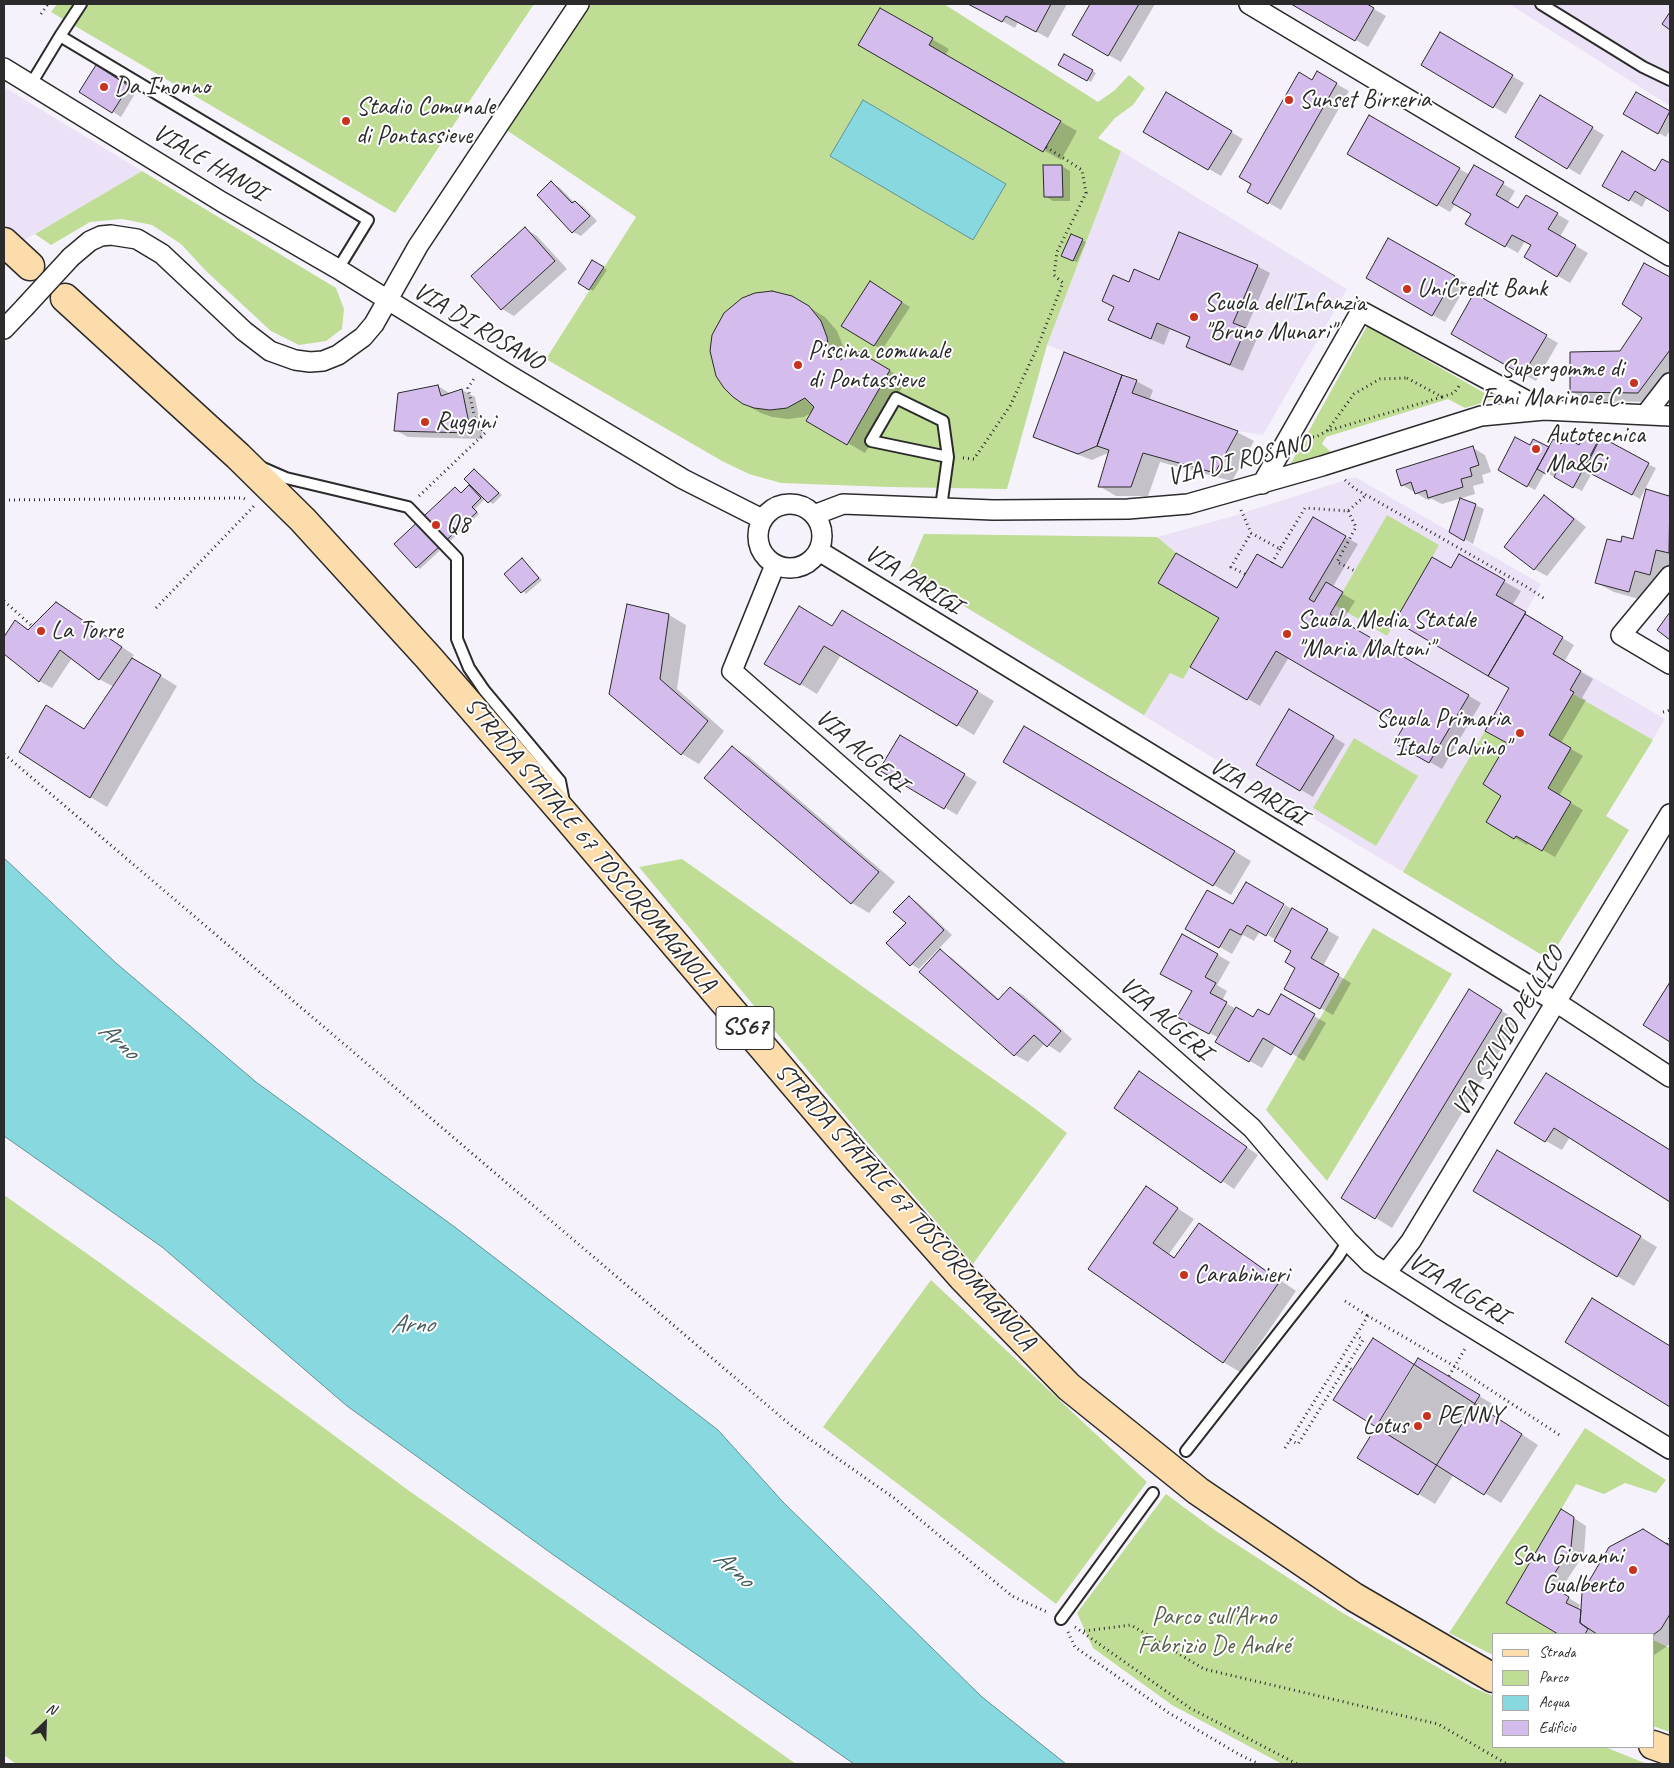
<!DOCTYPE html>
<html>
<head>
<meta charset="utf-8">
<style>
	body { margin:0 }
	#map { position:relative; width:1674px; height:1768px; overflow:hidden; background:#f6f2fb; font-family:Caveat,sans-serif }
	canvas { display:block }
	.frame { position:absolute; inset:0; border:5px solid #2b2b2b; pointer-events:none }
	.legend { position:absolute; left:1492px; top:1633px; width:162px; height:115px; box-sizing:border-box; background:#fff; border:1px solid #aaa; margin:0; padding:6px 9px; list-style:none; font-size:15px; color:#2b2b2b }
	.legend li { display:flex; align-items:center; gap:10px; height:25px }
	.legend b { width:25px; border:1px solid #aaa }
	.north { position:absolute; left:20px; top:1698px; width:50px; height:50px; -webkit-text-stroke:4px #fff; paint-order:stroke; rotate:24deg; font-size:14px; font-weight:700; line-height:20px; text-align:center; color:#2b2b2b }
	.north::after { content:''; display:block; margin:auto; width:18px; height:22px; background:#2b2b2b; clip-path:polygon(50% 0,100% 100%,50% 72%,0 100%) }
</style>
</head>
<body>
<div id="map">
<canvas width="1674" height="1768"></canvas>
<div class="frame"></div>
<ul class="legend">
<li><b style="height:6px;background:#fddcac"></b>Strada</li>
<li><b style="height:14px;background:#bfdd95"></b>Parco</li>
<li><b style="height:14px;background:#87d8df"></b>Acqua</li>
<li><b style="height:14px;background:#d4bded"></b>Edificio</li>
</ul>
<div class="north">N</div>
</div>
<script>
const ctx = document.querySelector('canvas').getContext('2d');
ctx.lineJoin = 'round';
function fill(path, color) {
  ctx.fillStyle = color;
  ctx.fill(path, 'evenodd');
}
function shape(rows) {
  const path = new Path2D();
  for (const r of rows) {
    if (r.length === 3) {
      path.moveTo(r[0] + r[2], r[1]);
      path.arc(r[0], r[1], r[2], 0, 2 * Math.PI);
      continue;
    }
    path.moveTo(r[0], r[1]);
    for (let i = 2; i < r.length; i += 2) path.lineTo(r[i], r[i + 1]);
  }
  return path;
}
function stroke(path, color, width, dash) {
  ctx.strokeStyle = color;
  ctx.lineWidth = width;
  ctx.lineCap = dash ? 'butt' : 'round';
  ctx.setLineDash(dash || []);
  ctx.stroke(path);
}
function write(font, color, halo, rows, align = 'center') {
  ctx.font = font + ' Caveat,sans-serif';
  ctx.lineWidth = 4;
  ctx.setLineDash([]);
  ctx.textBaseline = 'middle';
  ctx.strokeStyle = halo;
  ctx.fillStyle = color;
  for (const [text, x, y, turn = 0] of rows) {
    ctx.save();
    ctx.translate(x, y);
    ctx.rotate((+turn || 0) * Math.PI / 180);
    ctx.textAlign = isNaN(turn) ? turn : align;
    if (halo) ctx.strokeText(text, 0, 0);
    ctx.fillText(text, 0, 0);
    ctx.restore();
  }
}
const built = shape([
	[1509,4,1670,4,1670,106],
	[4,87,142,171,23,241,4,224],
	[1121,151,1347,289,1263,435,1238,431,1132,393,1137,379,1047,345],
	[1355,477,1541,584,1525,614,1563,637,1553,654,1665,719,1606,816,1629,830,1549,959,1246,778,908,572,924,534,1157,537,1230,517]
]);
const green = shape([
	[57,4,534,4,395,213,51,12],
	[591,4,944,4,1098,102,1115,90,1129,75,1145,88,1133,105,1115,118,1098,138,1121,151,1047,345,1007,489,889,487,781,483,749,474,722,461,546,359,636,217,505,129],
	[142,171,336,288,344,309,342,329,326,341,299,345,271,331,206,271,181,244,152,225,122,219,90,222,51,245,35,234],
	[1367,326,1495,399,1465,408,1448,399,1326,437,1322,444,1332,453,1290,465],
	[1387,515,1439,545,1387,636,1335,605],
	[924,534,1157,537,1176,553,1158,583,1219,618,1183,679,1170,673,1144,715,908,572],
	[1573,694,1653,740,1606,816,1629,830,1549,959,1403,872,1485,731,1507,743,1483,784,1501,796,1486,822,1514,839,1516,836,1542,851,1571,802,1548,788,1549,735],
	[1354,738,1418,776,1376,846,1313,808],
	[682,859,1030,1105,1067,1133,973,1264,862,1136,639,867],
	[1373,928,1452,974,1327,1181,1266,1110],
	[4,1195,103,1265,408,1490,796,1764,16,1764,4,1755],
	[931,1280,1147,1482,1056,1604,823,1427],
	[1585,1428,1666,1480,1656,1493,1625,1483,1604,1494,1576,1484,1506,1603,1558,1634,1493,1634,1493,1655,1449,1633],
	[1166,1494,1216,1531,1341,1612,1472,1687,1493,1696,1493,1747,1605,1747,1647,1764,1282,1764,1172,1705,1093,1648,1077,1613],
	[1653,1640,1670,1648,1670,1732,1653,1726]
]);
const water = shape([
	[863,100,1006,184,973,240,830,156,863,100],
	[4,858,116,963,256,1082,456,1228,718,1430,783,1502,982,1697,1066,1764,854,1764,555,1556,347,1406,162,1247,4,1136,4,858]
]);
const shadow = shape([
	[970,4,1067,4,1048,38,1018,22,1015,28],
	[1091,4,1155,4,1121,62,1073,35],
	[1294,4,1365,4,1386,16,1368,47],
	[880,9,949,49,945,56,1077,131,1061,160,860,45],
	[1441,34,1524,83,1506,114,1422,64],
	[1064,56,1096,73,1091,82,1060,64],
	[104,71,136,92,121,117,81,91],
	[1317,73,1349,91,1281,210,1248,191],
	[1637,93,1670,112,1670,130,1666,137,1625,114],
	[1166,94,1243,139,1221,176,1144,131],
	[1541,97,1604,135,1580,175,1517,137],
	[1369,117,1470,175,1474,167,1515,191,1508,203,1519,209,1526,196,1569,221,1560,237,1588,253,1570,283,1526,257,1533,245,1525,241,1518,253,1467,224,1473,213,1456,203,1450,212,1348,153],
	[1663,161,1670,165,1670,210,1647,197,1642,207,1604,185,1656,173],
	[1062,166,1070,171,1070,201,1053,201,1045,196],
	[551,183,559,187,575,203,576,202,584,207,597,221,581,236,573,232],
	[525,229,537,236,567,269,514,316,502,309],
	[1082,240,1086,242,1077,262,1066,258],
	[1389,240,1467,284,1445,322,1367,278],
	[592,261,607,270,593,291,580,283],
	[1645,265,1670,279,1670,382,1656,402,1588,401,1571,391,1620,352,1643,318],
	[1257,266,1270,273,1246,329,1258,336,1243,371,1200,354,1188,346,1191,338,1170,329,1164,345,1122,327,1110,320,1115,308,1103,301,1130,283,1160,281],
	[878,287,910,307,882,350,874,345],
	[1474,295,1558,343,1536,381,1452,333],
	[809,307,825,317,837,331,844,348,845,356,849,348,906,380,865,453,808,420,812,412,804,417,788,419,772,417,761,413,743,403],
	[1136,381,1153,390,1149,401,1237,432,1254,441,1232,481,1160,462,1148,496,1116,496,1099,486,1110,452,1092,460,1047,443,1035,436],
	[438,386,451,394,462,390,475,397,483,439,408,437,395,430],
	[1585,435,1599,443,1656,468,1640,499,1592,473,1582,491,1545,472,1535,490,1499,470,1530,447,1549,449,1561,445,1579,446],
	[1473,448,1485,455,1491,472,1482,475,1484,483,1473,486,1475,494,1442,504,1432,499,1428,500,1402,485],
	[475,470,502,495,493,504,485,499,475,509,479,514,420,569,417,567,455,489,462,494,471,485],
	[1646,491,1670,497,1670,569,1666,584,1652,580,1646,601,1614,592,1597,583,1622,544,1634,540],
	[1544,497,1557,504,1586,527,1547,576,1534,569],
	[1461,499,1484,509,1473,544,1450,531],
	[1313,519,1358,544,1332,588,1355,601,1342,622,1481,703,1442,769,1395,742,1406,725,1289,657,1260,706,1192,666,1237,590,1283,570],
	[1459,556,1521,591,1512,606,1542,623,1541,625,1574,645,1564,662,1593,679,1582,698,1586,700,1561,743,1583,756,1559,796,1583,810,1555,857,1529,842,1527,845,1488,822,1503,795,1509,743,1511,688,1397,621,1452,569],
	[522,560,542,580,526,594,506,574],
	[56,603,134,655,131,658,177,686,107,807,90,797,85,730,114,687,99,679,72,658,52,688,39,681,4,653,4,640,15,621,29,630],
	[842,611,994,701,974,735,841,655,817,694,766,663,832,627],
	[669,615,686,625,677,689,724,731,699,764,682,754,611,694],
	[1290,711,1345,744,1313,797,1258,764],
	[1025,728,1251,861,1231,895,1005,762],
	[900,737,977,782,957,815,881,769],
	[732,747,749,757,895,882,869,913,852,903,706,778],
	[1208,891,1260,931,1254,941,1243,935,1232,954,1187,928],
	[909,897,917,902,952,935,919,969,911,964,907,923],
	[1285,905,1339,937,1323,966,1351,983,1333,1015,1285,988,1297,968,1293,950,1268,935],
	[1183,935,1230,962,1217,985,1227,991,1222,1001,1254,1019,1269,1017,1282,996,1326,1023,1304,1061,1276,1044,1262,1068,1217,1042,1219,1038,1179,1016,1193,991],
	[940,951,952,958,1000,1000,1010,988,1023,995,1072,1039,1060,1053,1045,1043,1028,1062,1015,1055,921,972],
	[1670,984,1670,1040,1645,1025],
	[1486,1001,1518,1021,1392,1228,1376,1218],
	[1140,1073,1258,1155,1234,1189,1115,1108],
	[1563,1084,1670,1150,1670,1200,1570,1137,1562,1150,1546,1141],
	[1514,1161,1657,1247,1634,1286,1617,1276],
	[1146,1188,1194,1219,1169,1254,1175,1258,1199,1225,1216,1235,1296,1291,1240,1372,1223,1362,1090,1268],
	[1609,1310,1670,1347,1670,1405,1567,1341],
	[1418,1360,1496,1406,1491,1414,1538,1445,1501,1503,1454,1474,1435,1504,1358,1457],
	[1562,1510,1586,1526,1584,1554,1559,1592,1580,1605,1578,1610,1582,1612,1660,1540,1670,1547,1670,1644,1653,1656,1653,1634,1561,1634,1507,1603]
]);
const building = shape([
	[968,4,1051,4,1036,32,1006,16,1002,22,968,4],
	[1090,4,1139,4,1108,56,1072,35,1090,4],
	[1291,4,1367,4,1374,8,1355,41,1291,4],
	[880,8,933,38,929,45,1061,121,1043,152,858,45,880,8],
	[1670,12,1670,30,1662,24,1670,12],
	[1440,32,1513,75,1493,108,1421,65,1440,32],
	[1064,54,1093,70,1087,81,1058,65,1064,54],
	[96,65,129,86,112,113,79,92,96,65],
	[1317,71,1337,83,1268,204,1247,192,1251,184,1239,177,1299,72,1312,80,1317,71],
	[1166,92,1232,131,1208,170,1143,132,1166,92],
	[1636,92,1670,111,1658,134,1623,114,1636,92],
	[1540,95,1593,127,1567,169,1515,137,1540,95],
	[1369,115,1460,168,1437,206,1347,154,1369,115],
	[1622,151,1655,171,1662,159,1670,163,1670,212,1635,191,1629,201,1602,186,1622,151],
	[1043,165,1062,165,1063,197,1044,197,1043,165],
	[1474,165,1504,182,1496,195,1518,208,1526,195,1558,213,1548,229,1576,245,1557,277,1524,257,1531,245,1512,235,1505,247,1465,224,1471,214,1452,203,1474,165],
	[551,181,572,203,575,201,590,216,572,233,537,195,551,181],
	[525,227,555,261,501,310,471,276,525,227],
	[1179,232,1258,265,1233,323,1246,328,1230,365,1186,347,1190,337,1157,323,1151,339,1108,320,1114,307,1102,301,1113,275,1129,282,1134,269,1159,280,1179,232],
	[1071,234,1083,239,1073,261,1061,256,1071,234],
	[1388,238,1455,276,1432,316,1366,278,1388,238],
	[592,260,604,267,589,290,578,283,592,260],
	[1644,263,1670,277,1670,350,1638,393,1570,392,1570,352,1620,351,1642,318,1622,304,1644,263],
	[870,281,902,302,874,346,841,326,870,281],
	[772,291,792,296,809,306,821,321,827,337,829,355,841,360,849,346,890,370,847,445,806,421,814,407,805,398,787,408,770,410,754,408,743,404,733,397,724,388,716,376,710,351,712,335,724,313,742,298,755,293,772,291],
	[1474,293,1547,335,1523,375,1451,334,1474,293],
	[1064,352,1122,375,1097,446,1078,454,1033,437,1064,352],
	[1122,375,1137,380,1132,393,1238,431,1215,473,1143,453,1131,487,1098,487,1109,450,1097,446,1122,375],
	[438,385,441,396,462,389,471,433,394,431,398,393,438,385],
	[1585,434,1598,441,1573,488,1554,477,1556,473,1549,469,1546,474,1537,469,1553,439,1561,444,1565,437,1579,445,1585,434],
	[1515,437,1530,445,1533,439,1549,447,1527,487,1498,470,1515,437],
	[1601,437,1649,463,1632,495,1584,470,1601,437],
	[1473,446,1479,465,1470,468,1472,476,1461,479,1463,487,1428,498,1426,490,1415,494,1411,482,1401,486,1396,470,1473,446],
	[474,469,499,493,488,503,464,479,474,469],
	[469,485,481,498,472,507,477,512,416,568,394,544,455,487,461,493,469,485],
	[1646,489,1669,496,1670,492,1669,553,1656,550,1650,575,1635,571,1629,592,1595,583,1607,539,1621,542,1622,536,1633,539,1646,489],
	[1544,495,1574,519,1534,570,1504,547,1544,495],
	[1460,498,1476,504,1464,541,1449,532,1460,498],
	[1313,517,1346,536,1309,599,1314,602,1326,582,1343,592,1330,614,1469,695,1429,763,1394,743,1404,726,1276,651,1247,700,1190,667,1219,618,1158,583,1176,553,1237,588,1257,554,1282,568,1313,517],
	[1459,554,1505,580,1496,595,1526,612,1488,676,1395,621,1432,557,1451,568,1459,554],
	[522,558,539,578,521,593,504,574,522,558],
	[56,602,122,647,99,680,60,650,39,682,4,654,4,637,15,620,28,630,56,602],
	[627,604,669,614,660,679,708,721,681,755,609,694,627,604],
	[799,606,832,626,842,610,978,691,957,726,824,646,800,685,764,664,799,606],
	[1670,612,1670,640,1657,630,1670,612],
	[1525,614,1563,637,1553,654,1581,671,1570,690,1574,692,1549,735,1571,748,1548,788,1571,802,1542,851,1516,836,1514,839,1486,822,1501,796,1483,784,1507,743,1485,731,1509,688,1488,676,1525,614],
	[132,658,161,675,90,798,19,752,46,705,84,729,132,658],
	[1289,709,1334,736,1300,791,1256,765,1289,709],
	[1024,726,1235,851,1213,886,1003,762,1024,726],
	[900,735,965,774,944,809,879,770,900,735],
	[732,746,879,872,851,904,704,778,732,746],
	[1246,882,1284,904,1266,936,1247,925,1241,935,1230,929,1219,948,1185,929,1207,890,1233,904,1246,882],
	[909,896,944,930,910,966,886,943,906,923,893,912,909,896],
	[1292,908,1328,929,1311,958,1339,974,1320,1009,1284,989,1295,968,1285,962,1291,951,1274,941,1292,908],
	[1182,934,1218,954,1205,977,1216,983,1210,993,1227,1002,1209,1034,1177,1017,1192,991,1160,974,1182,934],
	[940,949,998,1000,1010,987,1061,1031,1047,1047,1034,1035,1014,1056,919,972,940,949],
	[1670,982,1670,1042,1643,1025,1670,982],
	[1469,989,1502,1010,1375,1219,1341,1198,1469,989],
	[1281,994,1315,1014,1291,1055,1263,1038,1249,1062,1215,1042,1236,1007,1253,1017,1258,1009,1269,1015,1281,994],
	[1139,1071,1247,1147,1221,1183,1114,1108,1139,1071],
	[1546,1073,1670,1150,1670,1202,1554,1128,1545,1142,1514,1123,1546,1073],
	[1497,1150,1641,1236,1617,1277,1473,1191,1497,1150],
	[1146,1186,1178,1208,1153,1243,1174,1258,1199,1223,1280,1281,1223,1363,1088,1269,1146,1186],
	[1592,1298,1670,1346,1670,1407,1565,1342,1592,1298],
	[1373,1338,1522,1434,1484,1495,1333,1400,1373,1338],
	[1418,1358,1480,1395,1418,1495,1357,1458,1418,1358],
	[1561,1509,1574,1517,1571,1547,1548,1584,1569,1597,1566,1603,1581,1610,1580,1623,1588,1629,1585,1634,1558,1634,1506,1603,1561,1509],
	[1643,1529,1670,1546,1670,1614,1661,1629,1653,1635,1597,1634,1580,1623,1582,1593,1609,1547,1643,1529]
]);
const path = shape([
	[41,14,48,4],
	[1407,378,1442,397,1327,431,1354,394,1380,379,1407,378],
	[1442,397,1454,393,1459,386],
	[1313,437,1316,437,1327,431],
	[963,458,974,459,1010,406,1037,348,1063,283,1054,275,1057,252,1086,193,1082,170,1046,147],
	[1345,480,1354,488,1527,587,1545,599],
	[419,496,485,433,476,423,468,388,475,377],
	[4,500,243,498,245,499],
	[1241,510,1251,533,1280,549,1305,508,1348,511,1366,495],
	[1348,511,1356,527,1337,562,1355,571],
	[1272,563,1280,549],
	[1245,574,1231,567,1251,533],
	[4,601,32,626],
	[156,608,254,506],
	[1663,712,1670,710],
	[4,754,794,1428,894,1498,1012,1596,1047,1612],
	[1345,1301,1368,1316],
	[1346,1366,1352,1370],
	[1449,1376,1466,1347],
	[1290,1440,1298,1444,1363,1340,1356,1335],
	[1285,1448,1368,1316,1454,1366,1561,1436],
	[1667,1544,1670,1538],
	[1075,1627,1190,1708,1297,1764],
	[1084,1631,1131,1625,1204,1669,1438,1724,1507,1764],
	[1068,1632,1075,1647,1169,1713,1240,1755,1259,1764]
]);
const service = shape([
	[1541,4,1643,67,1670,80],
	[60,36,81,4],
	[31,84,60,36,368,220,338,269],
	[263,468,286,478,408,507,457,558,457,639,469,668,484,690,560,781,564,802],
	[941,507,948,457,943,421,896,398,871,441,948,457],
	[1186,1451,1338,1257,1348,1241],
	[1061,1619,1153,1493]
]);
const minor = shape([
	[1249,4,1670,256],
	[4,68,222,202,338,269,509,375,683,479,762,519],
	[71,257,90,241,101,236,111,235,137,239,162,254,244,331,270,351,295,360,310,362,323,361,338,355,363,337,374,324,418,246,579,4],
	[4,329,24,308],
	[1646,414,1670,383],
	[1262,484,1361,311,1544,410],
	[790,536,32],
	[814,515,843,504,993,510,1128,509,1188,504,1322,466,1481,416,1544,410,1670,416],
	[819,551,1556,1002,1670,1077],
	[775,565,732,671,1252,1128,1348,1241,1370,1263,1448,1313,1670,1449],
	[1670,576,1621,635,1670,664],
	[1386,1273,1411,1241,1670,814]
]);
const primary = shape([
	[4,242,30,266],
	[65,298,238,456,303,520,428,657,566,816,862,1164,963,1278,1069,1387,1198,1491,1354,1597,1493,1678],
	[1653,1745,1670,1751]
]);
const minorBridge = shape([
	[24,308,71,257]
]);
const markers = [
	[104,87,5,"#c8321e"],
	[1289,100,5,"#c8321e"],
	[346,121,5,"#c8321e"],
	[1407,289,5,"#c8321e"],
	[1194,317,5,"#c8321e"],
	[798,365,5,"#c8321e"],
	[1634,383,5,"#c8321e"],
	[425,422,5,"#c8321e"],
	[1536,449,5,"#c8321e"],
	[436,525,5,"#c8321e"],
	[41,631,5,"#c8321e"],
	[1287,634,5,"#c8321e"],
	[1520,733,5,"#c8321e"],
	[1184,1275,5,"#c8321e"],
	[1427,1416,5,"#c8321e"],
	[1418,1426,5,"#c8321e"],
	[1633,1570,5,"#c8321e"]
];
const shields = [
	[745,1028,58]
];
const shieldNames = [
	["SS67",745,1028]
];
const poiNames = [
	["Da I'nonno",114,87],
	["Sunset Birreria",1299,100],
	["Stadio Comunale",356,107],
	["di Pontassieve",356,136],
	["UniCredit Bank",1417,289],
	["Scuola dell'Infanzia",1204,303],
	["\"Bruno Munari\"",1204,332],
	["Piscina comunale",808,351],
	["di Pontassieve",808,380],
	["Supergomme di",1624,369,"right"],
	["Fani Marino e C.",1624,398,"right"],
	["Ruggini",435,422],
	["Autotecnica",1546,435],
	["Ma&Gi",1546,464],
	["Q8",446,525],
	["Scuola Media Statale",1297,620],
	["\"Maria Maltoni\"",1297,649],
	["La Torre",51,631],
	["Scuola Primaria",1510,719,"right"],
	["\"Italo Calvino\"",1510,748,"right"],
	["Carabinieri",1194,1275],
	["PENNY",1437,1416],
	["Lotus",1408,1426,"right"],
	["San Giovanni",1623,1556,"right"],
	["Gualberto",1623,1585,"right"]
];
const streetNames = [
	["VIALE HANOI",209,163,31],
	["VIA DI ROSANO",478,327,31],
	["VIA DI ROSANO",1239,461,-14],
	["VIA PARIGI",913,580,32],
	["VIA ALGERI",861,751,41],
	["VIA PARIGI",1258,792,31],
	["STRADA STATALE 67 TOSCOROMAGNOLA",590,845,50],
	["VIA ALGERI",1165,1019,41],
	["VIA SILVIO PELLICO",1509,1032,-59],
	["STRADA STATALE 67 TOSCOROMAGNOLA",905,1207,48],
	["VIA ALGERI",1458,1289,32]
];
const parkNames = [
	["Parco sull’Arno",1214,1617],
	["Fabrizio De André",1214,1646]
];
const waterNames = [
	["Arno",118,1041,41],
	["Arno",412,1325],
	["Arno",733,1569,41]
];
fill(built, '#ece2f7');
fill(green, '#bfdd95');
fill(water, '#87d8df');
stroke(water, '#629397', 1);
fill(shadow, '#0003');
fill(building, '#d4bded');
stroke(building, '#2b2b2b', 1);
stroke(service, '#2b2b2b', 14);
stroke(minor, '#2b2b2b', 22);
stroke(primary, '#2b2b2b', 31);
stroke(path, '#2b2b2b', 3, [1, 4]);
stroke(service, '#fff', 10);
stroke(minor, '#fff', 19);
stroke(primary, '#fddcac', 28);
stroke(minorBridge, '#2b2b2b', 22, []);
stroke(minorBridge, '#fff', 19);
for (const [x, y, r, color] of markers) {
  const dot = new Path2D();
  dot.arc(x, y, r, 0, 2 * Math.PI);
  ctx.fillStyle = color;
  ctx.fill(dot);
  stroke(dot, '#fff', 2);
}
for (const [x, y, w] of shields) {
  const box = new Path2D();
  box.roundRect(x - w / 2, y - 21.5, w, 43, 4);
  ctx.fillStyle = '#fff';
  ctx.fill(box);
  stroke(box, '#2b2b2b', 1);
}
write('bold 24px', '#2b2b2b', null, shieldNames);
write('25px', '#2b2b2b', '#fff', poiNames, 'left');
write('25px', '#2b2b2b', '#fff', streetNames);
write('25px', '#57604b', '#fff', parkNames);
write('italic 26px', '#475f61', '#fff', waterNames);
</script>
</body>
</html>
